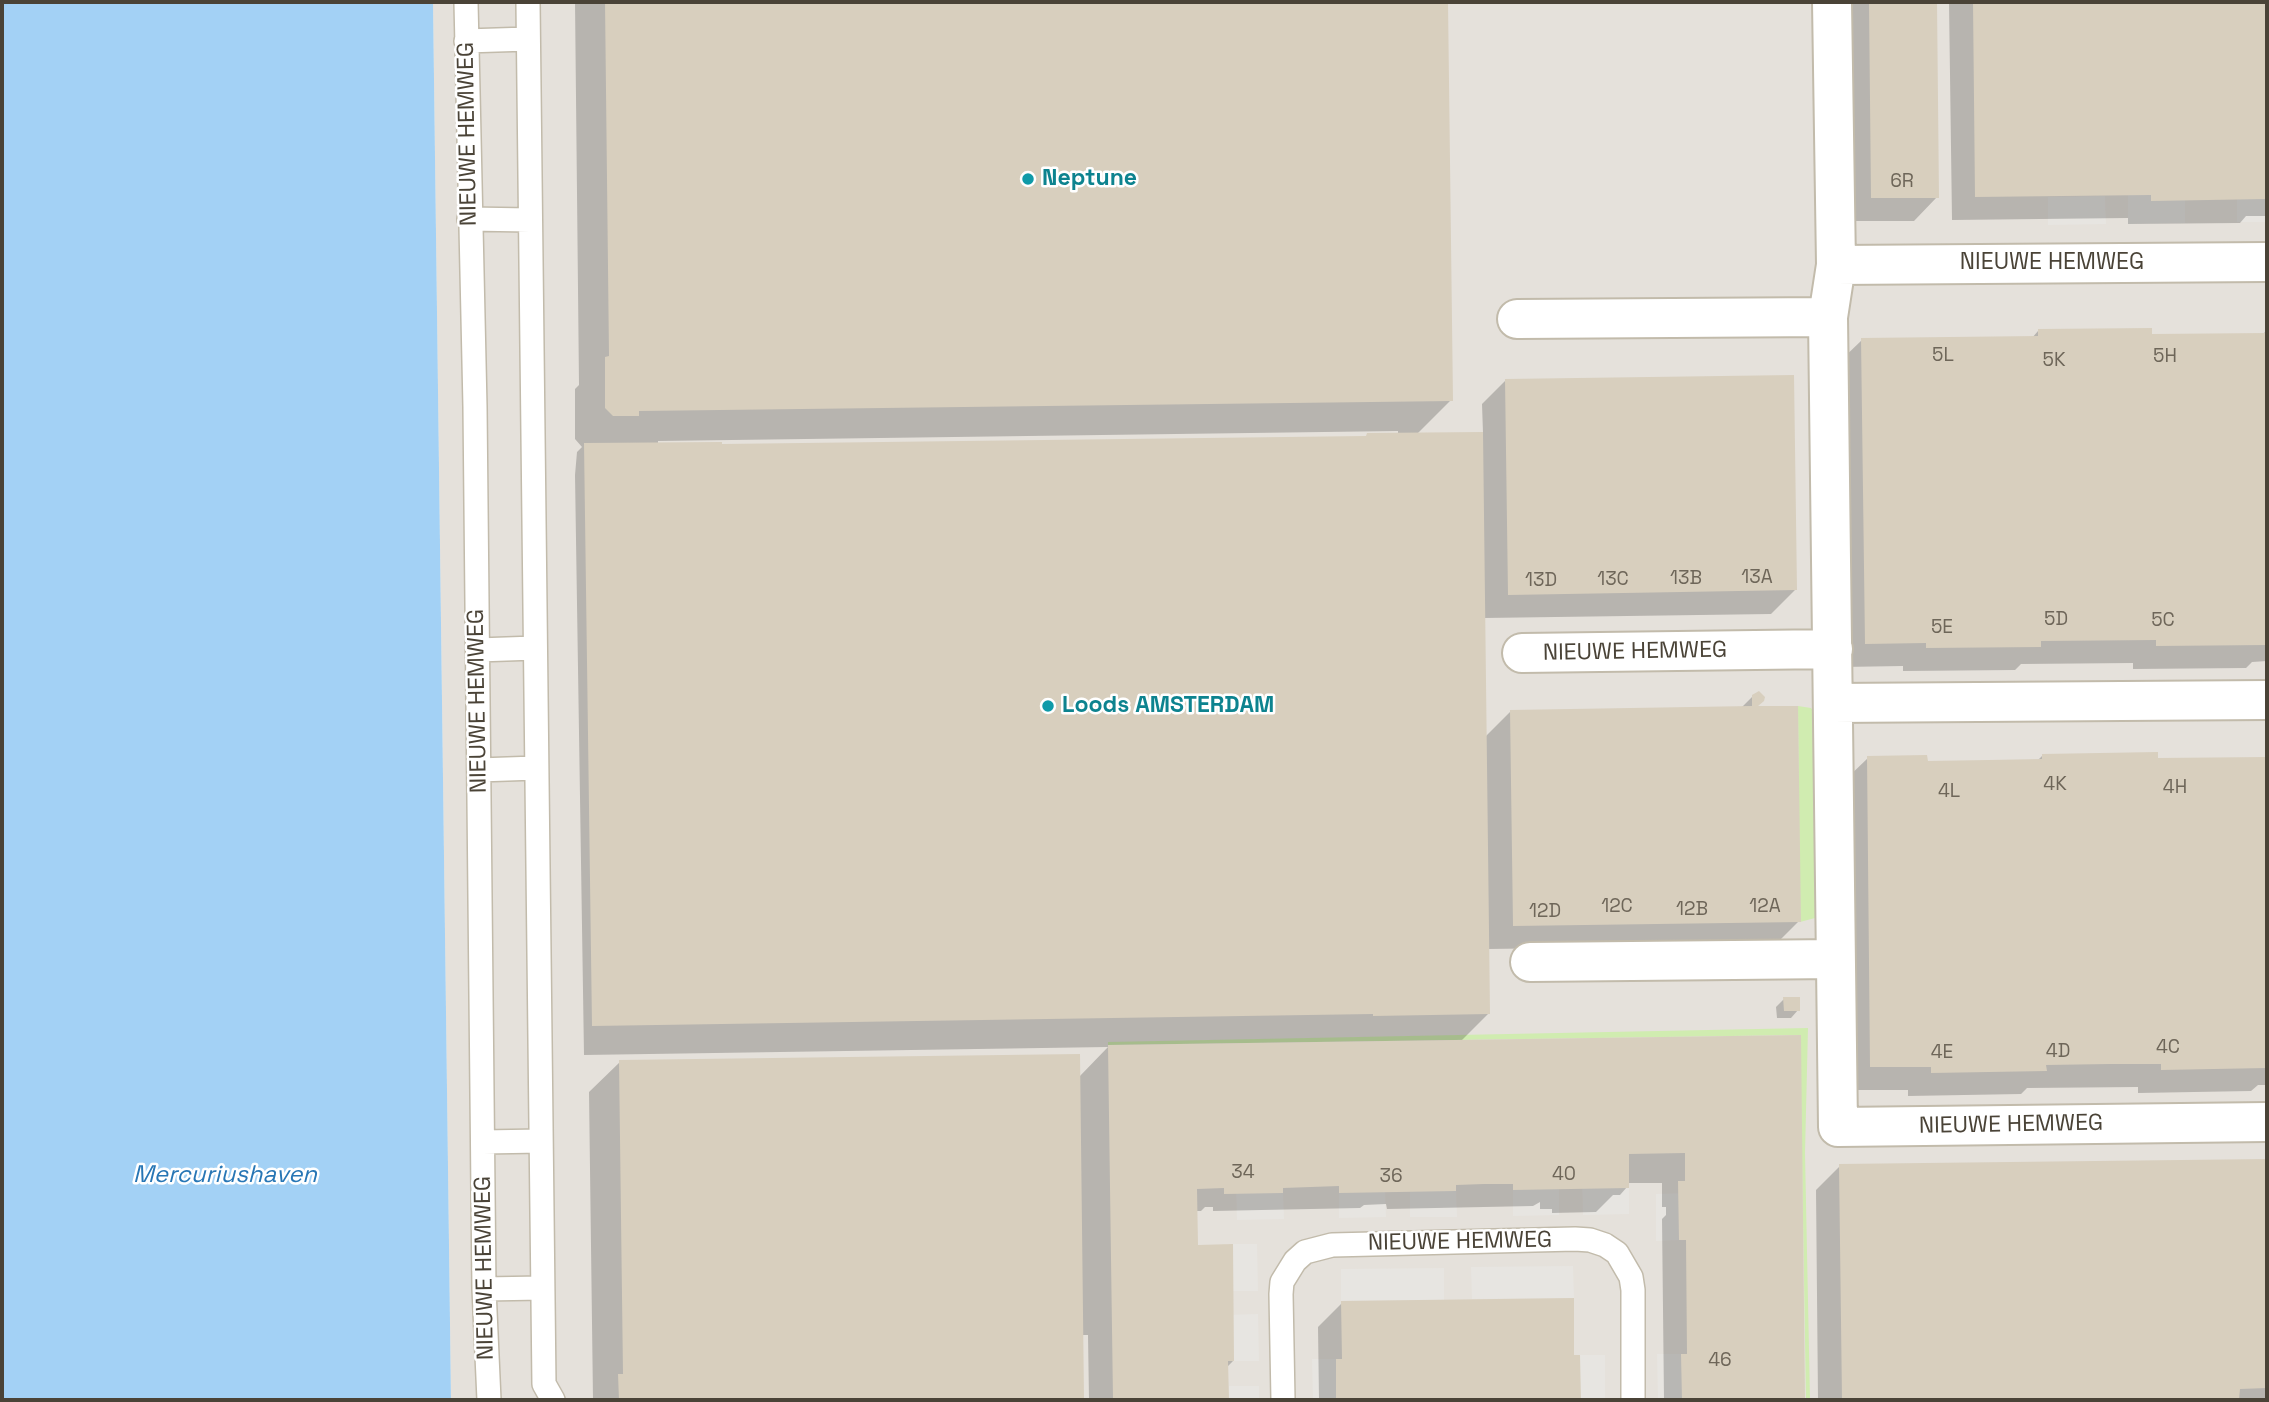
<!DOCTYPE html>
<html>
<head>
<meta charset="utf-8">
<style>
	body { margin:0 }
	#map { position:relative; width:2269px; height:1402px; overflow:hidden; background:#f6f2ea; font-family:"Space Grotesk",sans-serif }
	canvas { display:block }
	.frame { position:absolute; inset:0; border:4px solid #4a4337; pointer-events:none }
</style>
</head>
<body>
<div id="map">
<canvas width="2269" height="1402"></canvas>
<div class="frame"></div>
</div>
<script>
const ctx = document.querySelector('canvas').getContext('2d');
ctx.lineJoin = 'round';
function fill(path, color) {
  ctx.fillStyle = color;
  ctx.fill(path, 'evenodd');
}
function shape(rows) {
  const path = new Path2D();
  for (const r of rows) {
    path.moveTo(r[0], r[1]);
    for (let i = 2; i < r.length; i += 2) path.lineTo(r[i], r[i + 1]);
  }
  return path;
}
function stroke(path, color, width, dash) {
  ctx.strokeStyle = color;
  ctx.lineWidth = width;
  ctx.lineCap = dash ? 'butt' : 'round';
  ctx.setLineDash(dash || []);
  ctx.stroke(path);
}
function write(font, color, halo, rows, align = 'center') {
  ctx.font = font + ' "Space Grotesk",sans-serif';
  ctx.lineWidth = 5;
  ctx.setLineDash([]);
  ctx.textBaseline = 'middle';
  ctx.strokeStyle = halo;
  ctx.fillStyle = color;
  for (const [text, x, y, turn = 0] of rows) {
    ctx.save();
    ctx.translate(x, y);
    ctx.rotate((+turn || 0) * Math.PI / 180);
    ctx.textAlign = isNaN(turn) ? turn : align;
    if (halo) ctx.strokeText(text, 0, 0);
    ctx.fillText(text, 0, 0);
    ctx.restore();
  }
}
const industrial = shape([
	[433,2,2267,2,2267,1400,451,1400]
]);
const green = shape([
	[1798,706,1811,708,1816,714,1818,911,1815,918,1800,922],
	[1808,1028,1805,1153,1810,1400,1806,1400,1800,1035,1108,1045,1108,1042]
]);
const parking = shape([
	[2185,194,2185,223,2128,224,2128,195],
	[2237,194,2267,194,2267,222,2237,222],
	[2105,196,2106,224,2048,225,2048,197],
	[1629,1182,1629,1214,1583,1215,1582,1183],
	[1559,1183,1559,1215,1513,1216,1513,1184],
	[1385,1185,1386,1217,1339,1218,1339,1186],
	[1456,1185,1457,1217,1410,1217,1410,1186],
	[1236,1188,1283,1188,1284,1219,1237,1220],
	[1685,1193,1686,1240,1656,1241,1656,1194],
	[1226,1244,1257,1244,1258,1291,1227,1291],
	[1573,1266,1574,1298,1472,1299,1471,1267],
	[1444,1268,1444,1300,1341,1301,1341,1269],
	[1258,1314,1259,1361,1228,1361,1227,1315],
	[1657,1354,1687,1354,1688,1400,1658,1400],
	[1574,1355,1605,1355,1605,1400,1575,1400],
	[1312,1359,1342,1359,1343,1400,1313,1400],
	[1229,1386,1259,1386,1259,1400,1229,1400]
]);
const water = shape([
	[2,2,433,2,451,1400,2,1400]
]);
const shadow = shape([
	[575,2,1446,2,1451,400,1417,434,1483,433,1482,404,1506,380,1795,590,1771,614,1484,618,1485,737,1511,711,1741,708,1753,696,1799,921,1775,945,1488,949,1489,1013,1461,1041,1799,1037,1804,1400,1664,1400,1662,1219,1666,1215,1666,1207,1662,1207,1662,1183,1627,1183,1627,1187,1620,1195,1613,1195,1596,1212,1552,1213,1552,1209,1540,1209,1540,1202,1533,1206,1387,1209,1386,1204,1364,1205,1360,1208,1213,1211,1213,1207,1205,1207,1201,1211,1195,1211,1196,1247,1233,1361,1227,1367,1227,1400,1089,1400,1088,1335,1082,1335,1081,1400,593,1400,589,1092,620,1062,1079,1077,1108,1047,584,1055,575,475,577,452,582,447,575,439,575,389,579,385],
	[1398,431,1398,435,1365,437,720,446,658,444,658,441],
	[1846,2,1935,2,1937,197,1914,221,1848,221],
	[1949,2,2267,2,2267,216,2246,216,2240,223,2128,224,2128,218,1952,220],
	[2267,330,2267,661,2252,662,2246,668,2133,669,2133,663,2021,664,2015,670,1903,671,1903,666,1842,667,1838,363,1862,340,2032,338,2038,331,2150,336,2262,335],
	[2043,755,2157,759,2267,758,2267,1085,2258,1085,2251,1091,2138,1093,2138,1087,2027,1088,2021,1094,1908,1096,1908,1090,1847,1090,1844,781,1868,758,1926,763,2037,761],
	[1784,999,1798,1010,1791,1018,1777,1018,1776,1007],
	[2267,1161,2267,1400,1818,1400,1816,1190,1840,1166],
	[1342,1303,1573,1360,1578,1357,1579,1400,1319,1400,1318,1327]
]);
const building = shape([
	[605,2,1448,2,1453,401,639,411,639,416,613,416,605,408,605,357,609,356],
	[1869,2,1937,2,1939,198,1871,198],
	[1973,2,2267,2,2266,199,2151,201,2151,195,1975,197],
	[2152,328,2152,334,2267,333,2267,645,2156,646,2156,640,2041,641,2041,647,1926,648,1926,643,1865,644,1861,338,2038,336,2038,329],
	[1794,375,1797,590,1508,595,1505,379],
	[1483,432,1490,1014,1373,1016,1373,1014,592,1026,584,443,722,442,722,444,1366,436,1367,433],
	[1759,691,1765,697,1764,701,1758,706,1798,706,1801,922,1513,926,1510,710,1752,706,1752,695],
	[2158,752,2158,758,2267,757,2267,1068,2161,1070,2161,1064,2110,1064,2046,1065,2047,1071,1931,1073,1931,1067,1870,1067,1867,756,1927,755,1928,761,1989,760,2042,759,2042,754],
	[1783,997,1800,997,1800,1011,1784,1011],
	[1801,1035,1805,1400,1682,1400,1681,1354,1687,1354,1686,1240,1679,1240,1678,1181,1685,1181,1685,1153,1629,1154,1629,1188,1513,1190,1513,1184,1484,1184,1456,1185,1456,1191,1339,1193,1339,1186,1283,1188,1283,1193,1224,1194,1224,1188,1197,1189,1198,1245,1233,1244,1234,1361,1228,1361,1229,1400,1113,1400,1108,1045],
	[1080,1054,1084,1399,619,1400,618,1374,623,1374,619,1060],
	[2267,1159,2267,1388,2240,1389,2239,1400,1842,1400,1839,1164],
	[1574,1298,1574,1355,1580,1355,1581,1400,1336,1400,1336,1359,1342,1359,1341,1301]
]);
const service = shape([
	[466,2,475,407,484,1289,489,1400],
	[528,2,544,1384,553,1400],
	[466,41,528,39],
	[469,219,530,220],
	[478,650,535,648],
	[479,770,536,768],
	[483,1142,541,1141],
	[484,1289,542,1288],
	[1283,1400,1281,1294,1282,1282,1295,1261,1305,1252,1332,1245,1575,1239,1590,1240,1605,1245,1617,1253,1631,1277,1633,1290,1633,1400]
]);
const minor = shape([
	[1832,2,1836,265,1828,317,1838,1127,2267,1122],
	[1836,265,2267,262],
	[1517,319,1828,317],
	[1522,653,1833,649],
	[1833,703,2267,700],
	[1530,962,1835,959]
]);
const markers = [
	[1028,179,7,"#0f9aa8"],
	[1048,706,7,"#0f9aa8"]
];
const numberNames = [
	["6R",1902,182],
	["5L",1943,356],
	["5H",2165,357],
	["5K",2054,361],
	["13A",1757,578],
	["13B",1686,579],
	["13C",1613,580],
	["13D",1541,581],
	["5D",2056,620],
	["5C",2163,621],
	["5E",1942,628],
	["4K",2055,785],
	["4H",2175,788],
	["4L",1949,792],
	["12C",1617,907],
	["12A",1765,907],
	["12B",1692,910],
	["12D",1545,912],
	["4C",2168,1048],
	["4D",2058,1052],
	["4E",1942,1053],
	["34",1243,1173],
	["40",1564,1175],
	["36",1391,1177],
	["46",1720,1361]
];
const streetNames = [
	["NIEUWE HEMWEG",468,134,-91],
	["NIEUWE HEMWEG",2052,263],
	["NIEUWE HEMWEG",1635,652,-1],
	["NIEUWE HEMWEG",478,701,-91],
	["NIEUWE HEMWEG",2011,1125,-1],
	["NIEUWE HEMWEG",1460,1242,-1],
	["NIEUWE HEMWEG",485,1268,-91]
];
const cultureNames = [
	["Neptune",1042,179],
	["Loods AMSTERDAM",1062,706]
];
const waterNames = [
	["Mercuriushaven",225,1175]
];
fill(industrial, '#e5e1db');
fill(green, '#d0ecb0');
fill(parking, '#e7e5e1');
fill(water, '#a3d1f5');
fill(shadow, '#0003');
fill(building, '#d8cfbe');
stroke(service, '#c2bbab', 26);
stroke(minor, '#c2bbab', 42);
stroke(service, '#fff', 23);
stroke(minor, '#fff', 38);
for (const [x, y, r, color] of markers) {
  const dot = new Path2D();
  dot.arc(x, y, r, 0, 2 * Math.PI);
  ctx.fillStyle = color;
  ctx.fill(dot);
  stroke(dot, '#fff', 2.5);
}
write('19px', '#6e6659', null, numberNames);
write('23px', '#4a4337', '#fff', streetNames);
write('bold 23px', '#0d838f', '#fff', cultureNames, 'left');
write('italic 24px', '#2776b5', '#fff', waterNames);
</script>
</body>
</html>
